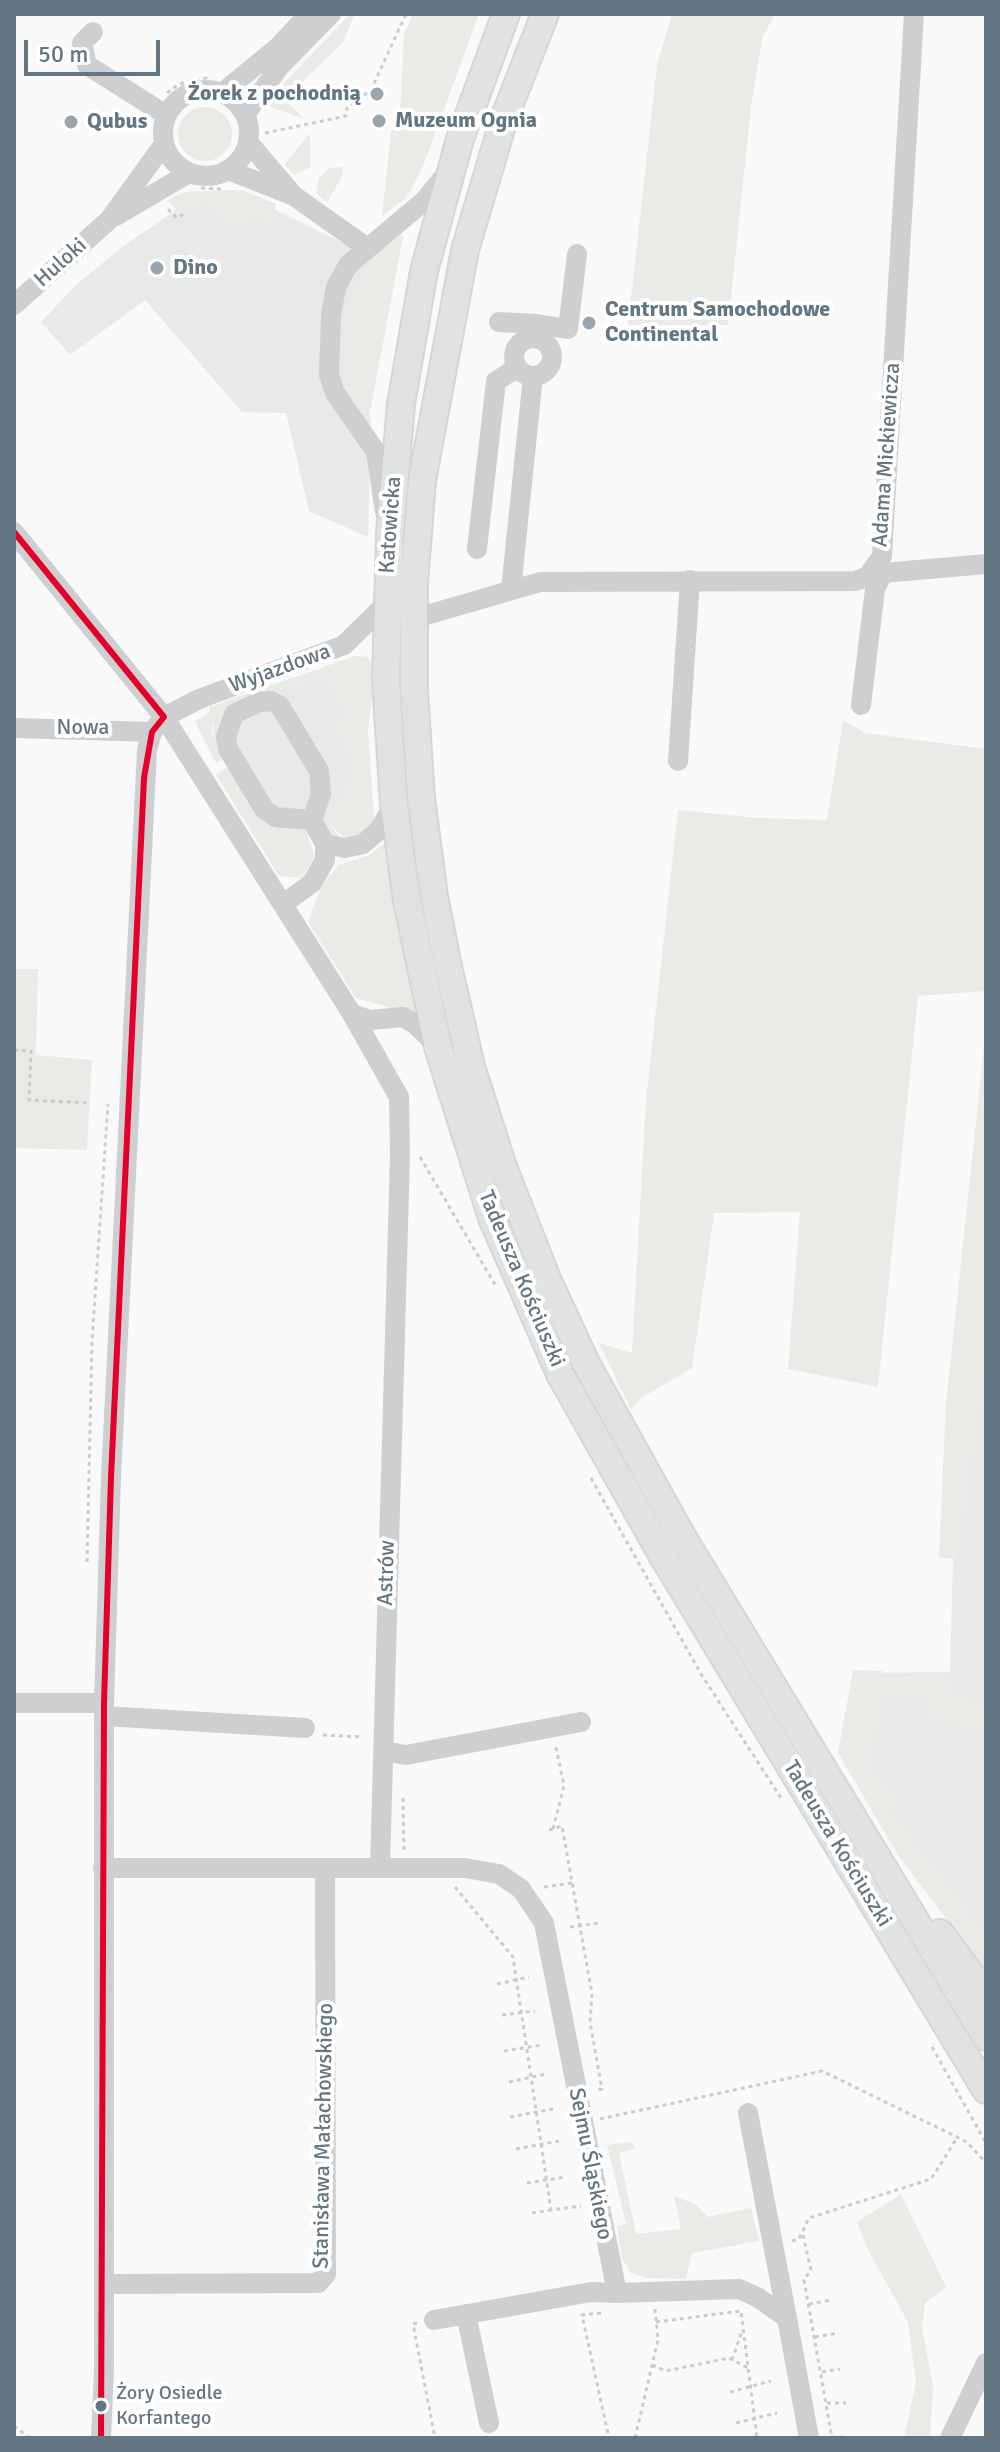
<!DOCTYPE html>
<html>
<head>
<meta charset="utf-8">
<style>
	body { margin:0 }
	#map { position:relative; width:1000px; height:2452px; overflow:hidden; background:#f9f9f9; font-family:Signika,sans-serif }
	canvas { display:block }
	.frame { position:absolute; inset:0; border:16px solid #657683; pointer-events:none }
	.scale { position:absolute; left:24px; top:40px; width:136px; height:36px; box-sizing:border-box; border:4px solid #657683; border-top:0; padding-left:10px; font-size:24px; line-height:28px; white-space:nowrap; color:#657683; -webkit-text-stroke:6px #fff; paint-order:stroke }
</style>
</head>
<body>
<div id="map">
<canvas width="1000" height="2452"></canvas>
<div class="frame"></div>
<div class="scale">50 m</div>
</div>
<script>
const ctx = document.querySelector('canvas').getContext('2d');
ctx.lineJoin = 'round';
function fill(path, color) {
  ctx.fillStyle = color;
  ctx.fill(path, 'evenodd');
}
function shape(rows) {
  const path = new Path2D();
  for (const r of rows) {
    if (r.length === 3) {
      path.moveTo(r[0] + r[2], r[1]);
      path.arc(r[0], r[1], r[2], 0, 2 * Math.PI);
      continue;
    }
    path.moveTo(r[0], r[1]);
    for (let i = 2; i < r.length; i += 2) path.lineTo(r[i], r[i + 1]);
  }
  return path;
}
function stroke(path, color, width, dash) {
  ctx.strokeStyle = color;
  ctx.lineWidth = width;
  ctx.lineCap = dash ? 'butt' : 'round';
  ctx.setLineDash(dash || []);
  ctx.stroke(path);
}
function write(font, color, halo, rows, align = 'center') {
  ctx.font = font + ' Signika,sans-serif';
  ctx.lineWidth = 8;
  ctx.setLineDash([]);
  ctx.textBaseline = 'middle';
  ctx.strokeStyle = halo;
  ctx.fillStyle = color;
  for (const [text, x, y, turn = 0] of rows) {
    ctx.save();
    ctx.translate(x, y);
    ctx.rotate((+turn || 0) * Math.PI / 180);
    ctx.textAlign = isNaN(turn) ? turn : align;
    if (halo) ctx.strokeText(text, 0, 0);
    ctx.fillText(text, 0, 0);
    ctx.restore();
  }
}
const built = shape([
	[199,194,249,197,372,257,347,395,371,418,368,537,309,511,286,413,242,412,145,300,70,355,41,322,76,285,122,247],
	[325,673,349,717,339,723,354,761,348,801,330,825,339,836,304,835,272,828,260,818,214,742,214,719,221,710],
	[986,1353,986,1964,846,1763,855,1673,950,1672,953,1559]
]);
const green = shape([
	[350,14,355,14,343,42,285,99,304,119,268,106,285,82],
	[413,14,479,14,422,169,406,198,382,216,391,132,400,116,404,34],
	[672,14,775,14,762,38,751,107,728,325,628,325,657,65],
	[205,134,27],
	[310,133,310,167,295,175,284,165],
	[342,167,343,175,327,202,316,193,319,178,329,168],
	[230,190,242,190,276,204,271,224,265,228,260,216,227,226,205,200,195,211,179,212,167,200,185,192],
	[401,232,403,237,368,422,347,395,339,378,348,304,372,257],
	[355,656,367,657,375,668,368,731,374,819,366,834,346,839,330,825,327,813,334,795,348,801,354,761,339,723,348,716,325,673,220,710,212,728,214,742,224,758,216,763,195,722,209,712,209,707],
	[843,720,865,733,986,749,986,991,918,996,878,1387,788,1369,800,1212,714,1213,692,1368,641,1398,631,1410,599,1343,632,1353,646,1100,678,810,756,818,827,820],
	[229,767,260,818,272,828,307,835,315,856,302,878,279,876,216,775],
	[389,841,420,1016,356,998,308,922,322,885,339,865,367,856],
	[14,969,38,969,36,1055,92,1060,87,1150,14,1148],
	[986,1028,986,1353,953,1559,939,1557,946,1404],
	[853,1670,883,1671,883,1676,947,1676,956,1697,986,1707,986,1727,928,1721,930,1697,881,1693,871,1766,901,1807,887,1806,984,1932,986,1971,898,1855,838,1753],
	[631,2142,635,2148,619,2153,636,2234,681,2229,674,2196,695,2204,708,2217,751,2208,759,2241,692,2253,686,2279,646,2278,630,2272,622,2258,617,2226,626,2224,607,2145],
	[901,2194,946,2287,925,2303,922,2327,933,2387,930,2438,904,2438,916,2382,908,2322,868,2250,857,2222]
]);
const path = shape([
	[167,93,179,84,211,77],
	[265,133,346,116,347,108,371,90,406,14],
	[201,188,221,189],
	[168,209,177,218,183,214],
	[14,1050,31,1051,29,1100,90,1103],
	[420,1157,497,1288],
	[591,1478,701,1674,781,1798],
	[87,1562,92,1342,108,1104],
	[323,1735,363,1737],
	[403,1798,404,1850],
	[553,1829,564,1786,556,1747],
	[549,1830,562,1826,592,1994,590,2022,602,2089,597,2090],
	[455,1887,513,1957,551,2210,581,2206],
	[544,1887,572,1883],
	[570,1927,600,1923],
	[497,1984,529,1977],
	[502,2015,535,2011],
	[932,2047,986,2143],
	[504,2051,541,2045],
	[509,2082,546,2074],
	[510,2117,553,2109],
	[600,2119,822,2071,967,2142,986,2163],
	[516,2149,559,2141],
	[527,2183,566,2177],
	[532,2213,551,2210],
	[803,2235,811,2270,804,2280,832,2438],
	[792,2241,799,2239,809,2218,931,2179,957,2138],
	[809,2304,832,2300],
	[601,2313,582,2315,609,2438],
	[656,2322,741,2311,757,2438],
	[417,2323,413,2324,435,2438],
	[815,2337,839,2333],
	[732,2360,742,2331],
	[652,2365,666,2371,729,2358,748,2368],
	[822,2372,840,2369],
	[730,2392,771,2381],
	[827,2403,846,2403],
	[736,2423,777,2413],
	[14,2426,30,2438],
	[831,2437,847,2437],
	[635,2438,658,2340,655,2309]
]);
const minor = shape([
	[93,32,82,43,87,65,166,115],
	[206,133,43],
	[222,93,277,48,309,14],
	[245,115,279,67,331,14],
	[248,142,294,196],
	[228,170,294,196,366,247],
	[116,216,189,173],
	[14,305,109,220,164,144],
	[499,322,537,324,535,335],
	[537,324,568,329,577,254],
	[533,357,19],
	[385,512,376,452,335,393,329,375,331,316,336,287,348,265,424,201,449,171],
	[14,532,164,717,352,1014,399,1097,400,1154,380,1868],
	[477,549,496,381,517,368],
	[872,570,883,573,986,564],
	[511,590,533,376],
	[413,619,540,582,856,581,868,576,882,556,914,14],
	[861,705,875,589,883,573],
	[14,728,152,732],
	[678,761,690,580],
	[325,844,345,848,363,844,378,831,394,805],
	[283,904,312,883,325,860,325,844,312,820,321,794,319,771,280,706,271,701,259,702,234,714,226,737,228,749,264,809,275,817,312,820],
	[352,1014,370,1020,403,1017,415,1024,438,1047],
	[14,1703,104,1703],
	[104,1716,305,1728],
	[383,1751,406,1755,581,1722],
	[103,1868,465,1868,499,1874,521,1889,544,1923,617,2293,739,2289,757,2297,787,2318,809,2438],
	[748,2113,787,2318],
	[104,2284,318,2283,326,2274,325,1868],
	[466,2314,489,2423],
	[434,2320,591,2292,617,2293],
	[101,2438,104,2370,104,1703,111,1477,147,750,152,732,164,717,199,699,344,645,386,604],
	[950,2438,986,2363]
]);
const major = shape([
	[506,14,460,139,424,271,401,404,390,533,386,680,394,805,407,901,438,1047,492,1218,560,1374,661,1553,986,2090],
	[545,14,504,119,465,250,422,481,414,583,414,690,421,798,434,896,447,962,471,1066,502,1164,547,1279,587,1365,683,1538,986,2037],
	[940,1933,986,1995]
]);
const bus1 = shape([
	[14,532,164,717,152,732,144,778,111,1477,104,1703,101,2438]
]);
const markers = [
	[377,94,8,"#99a4ac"],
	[379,121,8,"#99a4ac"],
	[71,122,8,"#99a4ac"],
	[157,268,8,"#99a4ac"],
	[589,323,8,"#99a4ac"],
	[101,2406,7,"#657683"]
];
const busNames = [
	["Żory Osiedle",116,2394],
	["Korfantego",116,2419]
];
const poiNames = [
	["Żorek z pochodnią",361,94,"right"],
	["Muzeum Ognia",395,121],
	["Qubus",87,122],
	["Dino",173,268],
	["Centrum Samochodowe",605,310],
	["Continental",605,335]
];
const streetNames = [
	["Huloki",61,263,-42],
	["Adama Mickiewicza",887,455,-86],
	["Katowicka",391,525,-86],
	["Wyjazdowa",280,669,-20],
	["Nowa",83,728],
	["Tadeusza Kościuszki",521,1279,67],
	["Astrów",387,1573,-88],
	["Tadeusza Kościuszki",837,1844,59],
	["Stanisława Małachowskiego",324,2136,-89],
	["Sejmu Śląskiego",590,2164,79]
];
fill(built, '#e8e9e9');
fill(green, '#e8ebe6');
stroke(major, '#d5d6d7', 30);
stroke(path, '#cbcccd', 3, [4, 4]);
stroke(minor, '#cecfd0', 20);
stroke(major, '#e1e2e2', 26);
stroke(bus1, '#e4002b', 6);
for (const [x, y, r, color] of markers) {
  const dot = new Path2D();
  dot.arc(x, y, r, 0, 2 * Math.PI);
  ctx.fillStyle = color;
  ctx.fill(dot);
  stroke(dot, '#fff', 3);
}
write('20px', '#657683', '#fff', busNames, 'left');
write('bold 22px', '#657683', '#fff', poiNames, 'left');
write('22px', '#657683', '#fff', streetNames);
</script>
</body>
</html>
